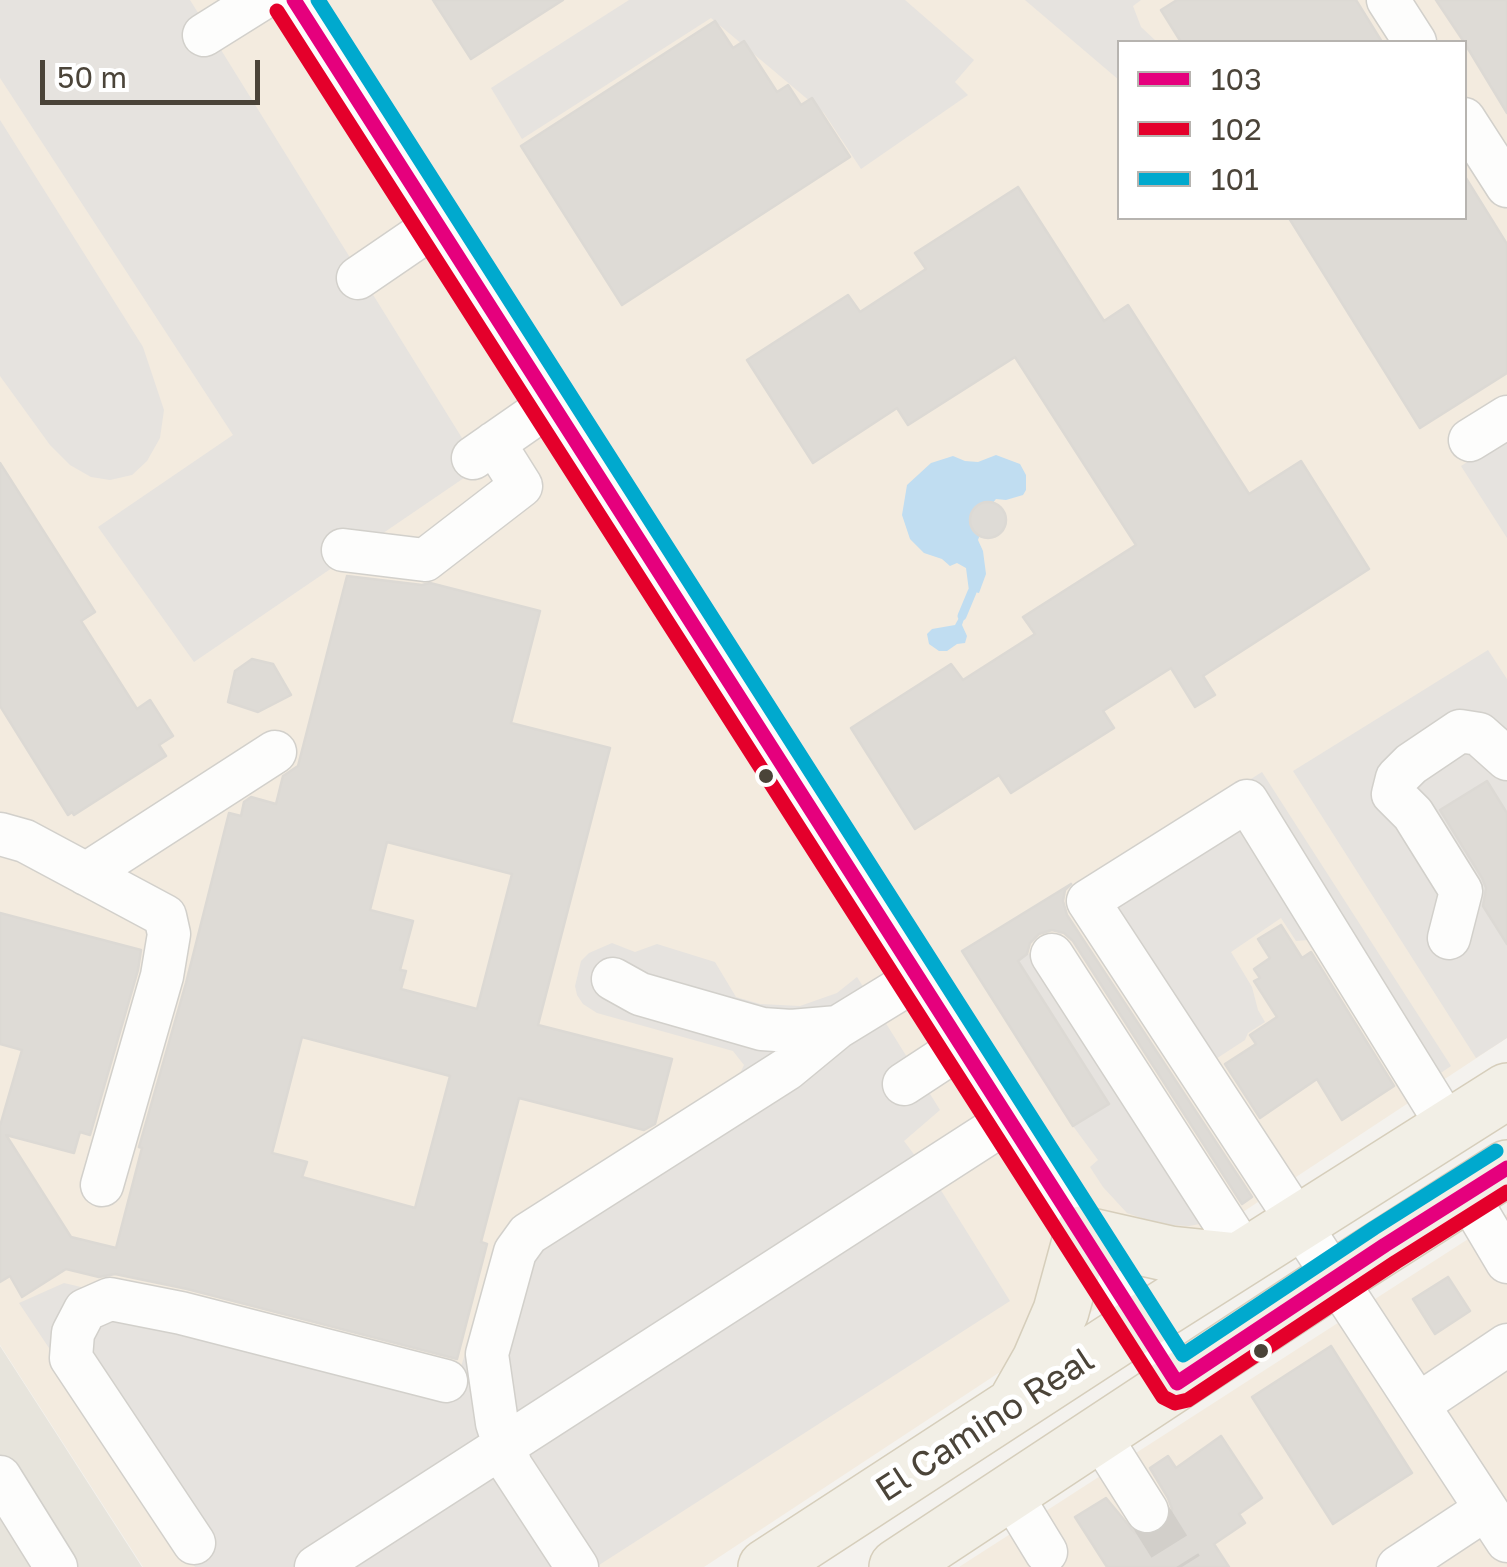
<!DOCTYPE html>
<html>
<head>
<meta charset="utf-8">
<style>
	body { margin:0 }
	#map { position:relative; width:1507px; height:1567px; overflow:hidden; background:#f4f2ee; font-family:"Golos Text",sans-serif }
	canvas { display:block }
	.legend { position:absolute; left:1117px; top:40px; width:350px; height:180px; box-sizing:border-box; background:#fff; border:2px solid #b7b4b0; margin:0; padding:12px 18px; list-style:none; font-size:30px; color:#4b4439 }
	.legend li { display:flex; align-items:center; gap:20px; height:50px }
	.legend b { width:50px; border:2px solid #b7b4b0 }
	.scale { position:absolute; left:40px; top:60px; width:220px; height:45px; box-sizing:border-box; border:5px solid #4b4439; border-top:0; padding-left:12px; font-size:30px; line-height:35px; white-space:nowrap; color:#4b4439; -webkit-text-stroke:8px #fff; paint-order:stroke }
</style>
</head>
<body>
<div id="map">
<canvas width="1507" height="1567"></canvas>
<ul class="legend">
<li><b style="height:12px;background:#e5007d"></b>103</li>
<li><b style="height:12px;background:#e4002b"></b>102</li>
<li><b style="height:12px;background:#00a9ce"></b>101</li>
</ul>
<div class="scale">50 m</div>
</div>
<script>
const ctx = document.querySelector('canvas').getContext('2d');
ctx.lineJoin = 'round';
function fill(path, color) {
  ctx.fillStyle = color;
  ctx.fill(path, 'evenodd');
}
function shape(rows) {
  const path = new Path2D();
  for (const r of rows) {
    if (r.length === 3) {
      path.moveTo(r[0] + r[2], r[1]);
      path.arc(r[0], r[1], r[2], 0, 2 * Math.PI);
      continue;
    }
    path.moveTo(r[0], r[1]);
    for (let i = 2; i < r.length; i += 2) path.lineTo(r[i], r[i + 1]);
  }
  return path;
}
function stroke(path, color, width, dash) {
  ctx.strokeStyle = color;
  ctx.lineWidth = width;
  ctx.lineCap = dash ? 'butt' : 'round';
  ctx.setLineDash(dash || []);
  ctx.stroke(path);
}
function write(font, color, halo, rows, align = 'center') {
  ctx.font = font + ' "Golos Text",sans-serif';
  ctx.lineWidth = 10;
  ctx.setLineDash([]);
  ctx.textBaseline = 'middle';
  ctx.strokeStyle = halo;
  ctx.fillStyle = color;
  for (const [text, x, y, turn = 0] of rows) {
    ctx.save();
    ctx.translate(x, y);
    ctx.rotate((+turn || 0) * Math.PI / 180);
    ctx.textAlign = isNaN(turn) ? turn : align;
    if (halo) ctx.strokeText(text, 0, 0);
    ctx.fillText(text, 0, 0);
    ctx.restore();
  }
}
const residential = shape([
	[0,1346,142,1567,0,1567]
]);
const commercial = shape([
	[0,0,1507,0,1507,1038,704,1567,143,1567,0,1345],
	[1120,42,1464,42,1464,218,1120,218],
	[1507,1214,1507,1567,959,1567]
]);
const parking = shape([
	[0,0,190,0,480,467,194,662,98,527,233,435,0,78],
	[629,0,905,0,974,60,955,82,968,95,861,169,824,113,711,18,522,139,491,88],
	[1025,0,1141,0,1133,6,1141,27,1157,42,1120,42,1119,80],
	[0,120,143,347,164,410,160,438,147,461,132,475,110,480,91,477,70,465,50,445,0,376],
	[1507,437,1507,538,1461,466],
	[1488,650,1507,679,1507,1038,1476,1058,1293,771],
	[1262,772,1451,1066,1417,1089,1320,939,1296,941,1281,918,1231,952,1252,987,1258,1010,1265,1022,1248,1033,1245,1040,1202,1068,1084,885],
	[1060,933,1238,1207,1211,1222,1189,1226,1169,1225,1147,1220,1127,1213,1103,1187,1090,1167,1098,1160,1073,1126,1109,1103,1018,961],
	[612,943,635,952,657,944,715,962,736,997,760,1004,800,1006,837,993,857,977,940,1110,904,1141,942,1192,1010,1301,596,1567,195,1567,19,1303,64,1283,458,1376,498,1251,738,1078,744,1065,733,1051,597,1013,583,1004,577,995,575,986,581,961,589,953]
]);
const water = shape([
	[996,455,1020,464,1026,475,1026,490,1023,495,1006,500,996,499,991,505,978,540,983,551,986,574,979,593,969,591,966,568,957,563,950,566,942,559,924,553,910,539,902,515,907,485,931,463,953,456,965,461,978,462],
	[960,616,965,616,962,625,967,636,965,643,957,644,947,651,939,651,929,644,927,634,932,629,955,625]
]);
const stream = shape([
	[962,616,972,592]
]);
const building = shape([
	[433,0,563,0,471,59,433,0],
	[1177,0,1356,0,1382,42,1181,42,1161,10,1177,0],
	[1436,0,1507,0,1507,113,1464,42,1436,0],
	[715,21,733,48,744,41,777,92,788,85,801,105,812,98,850,157,622,305,521,146,715,21],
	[1464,175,1507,244,1507,373,1420,428,1289,218,1464,218,1464,175],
	[1018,187,1104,321,1128,305,1249,494,1301,461,1369,569,1203,676,1215,695,1195,707,1171,668,1103,711,1114,728,1011,793,999,775,915,829,851,728,951,664,963,680,1035,634,1023,617,1136,545,1015,357,908,425,897,408,813,463,747,360,848,295,860,312,926,269,915,253,1018,187],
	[0,463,95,612,81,621,137,709,150,700,173,736,159,745,166,756,74,815,72,812,68,815,0,706,0,463],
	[988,520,18],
	[347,576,422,585,430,583,540,611,511,723,610,748,538,1025,672,1059,655,1124,644,1130,519,1098,481,1242,487,1244,457,1359,187,1289,115,1274,99,1277,66,1269,22,1297,10,1276,0,1282,0,1126,22,1050,0,1044,0,913,141,950,138,970,90,1135,80,1132,74,1153,6,1135,71,1237,116,1248,142,1148,139,1147,186,983,229,813,241,816,244,802,251,797,276,804,283,776,298,766,347,576],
	[387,842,512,874,477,1009,401,989,406,971,400,970,413,921,370,910,387,842],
	[302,1037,450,1076,415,1208,302,1177,307,1162,272,1153,302,1037],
	[252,659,273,664,291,695,258,712,228,702,235,671,252,659],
	[1487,781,1507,813,1507,944,1483,906,1486,888,1482,878,1440,810,1487,781],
	[1071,884,1065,890,1063,901,1067,915,1252,1197,1242,1204,1073,941,1064,933,1052,930,1039,934,1030,943,1027,954,1018,961,1109,1104,1073,1126,962,951,1071,884],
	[1281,925,1302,958,1311,952,1394,1086,1342,1120,1317,1079,1260,1118,1225,1064,1256,1044,1250,1035,1277,1017,1254,981,1260,978,1254,969,1270,958,1258,939,1281,925],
	[1448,1277,1470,1311,1435,1334,1413,1299,1448,1277],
	[1331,1346,1412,1473,1333,1524,1252,1397,1331,1346],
	[1221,1436,1262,1498,1239,1514,1245,1523,1214,1544,1229,1567,1107,1567,1075,1517,1106,1498,1135,1533,1147,1536,1159,1533,1169,1523,1172,1509,1168,1498,1150,1468,1168,1456,1176,1468,1221,1436]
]);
const minorTunnel = shape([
	[1147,1511,1182,1567]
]);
const minor = shape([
	[294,0,1177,1383],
	[1388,0,1415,42],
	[204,35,260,0],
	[1464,119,1507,186],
	[358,278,437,224],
	[1470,440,1507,417],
	[473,458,552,403],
	[343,550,425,560,521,486,494,443],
	[0,834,25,841,165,916,169,934,162,976,102,1185],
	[86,874,275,752],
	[1449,938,1461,891,1413,814,1393,794,1397,778,1411,764,1460,731,1479,734,1507,759],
	[1052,955,1246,1256],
	[613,979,640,994,762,1029,791,1031,838,1027],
	[904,1084,962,1046],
	[1449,1128,1247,801,1088,901,1507,1541],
	[1466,1193,1507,1262],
	[1419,1404,1507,1345],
	[1099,1435,1147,1511],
	[0,1477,56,1567],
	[1010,1493,1046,1552],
	[194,1543,71,1358,73,1333,85,1310,110,1299,181,1313,446,1381],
	[316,1567,1009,1120],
	[577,1567,511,1466,497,1423,487,1354,515,1252,528,1234,787,1069,838,1027,918,978],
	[1398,1567,1486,1509]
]);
const major = shape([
	[1015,1404,1040,1360,1061,1311,1082,1234,1170,1254,1238,1261],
	[766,1567,1139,1324,1507,1091],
	[897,1567,1335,1278,1507,1168]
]);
const bus1 = shape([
	[294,0,1177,1383,1385,1245,1507,1168]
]);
const bus2 = shape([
	[277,11,1163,1397,1175,1403,1188,1400,1396,1262,1507,1192]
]);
const bus3 = shape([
	[318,0,1183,1355,1374,1228,1496,1151]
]);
const markers = [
	[766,776,9,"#4b4439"],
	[1261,1351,9,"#4b4439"]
];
const streetNames = [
	["El Camino Real",985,1425,-33]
];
fill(residential, '#e7e4dc');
fill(commercial, '#f3ebdf');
fill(parking, '#e6e3df');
fill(water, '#c0ddf1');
stroke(stream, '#c0ddf1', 9);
fill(building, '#dedbd6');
stroke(building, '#dcd9d4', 2.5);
stroke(minorTunnel, '#d2cfca', 42, [42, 21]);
stroke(minor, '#d2d0cb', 45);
stroke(major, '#d6cebb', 58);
stroke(minor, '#fdfdfc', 42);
stroke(major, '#f2efe6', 55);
stroke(bus1, '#e5007d', 15);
stroke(bus2, '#e4002b', 15);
stroke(bus3, '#00a9ce', 15);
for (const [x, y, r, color] of markers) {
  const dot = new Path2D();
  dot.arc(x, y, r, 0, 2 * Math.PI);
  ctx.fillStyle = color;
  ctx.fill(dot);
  stroke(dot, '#fff', 4);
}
write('35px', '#4b4439', '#fff', streetNames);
</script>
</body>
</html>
